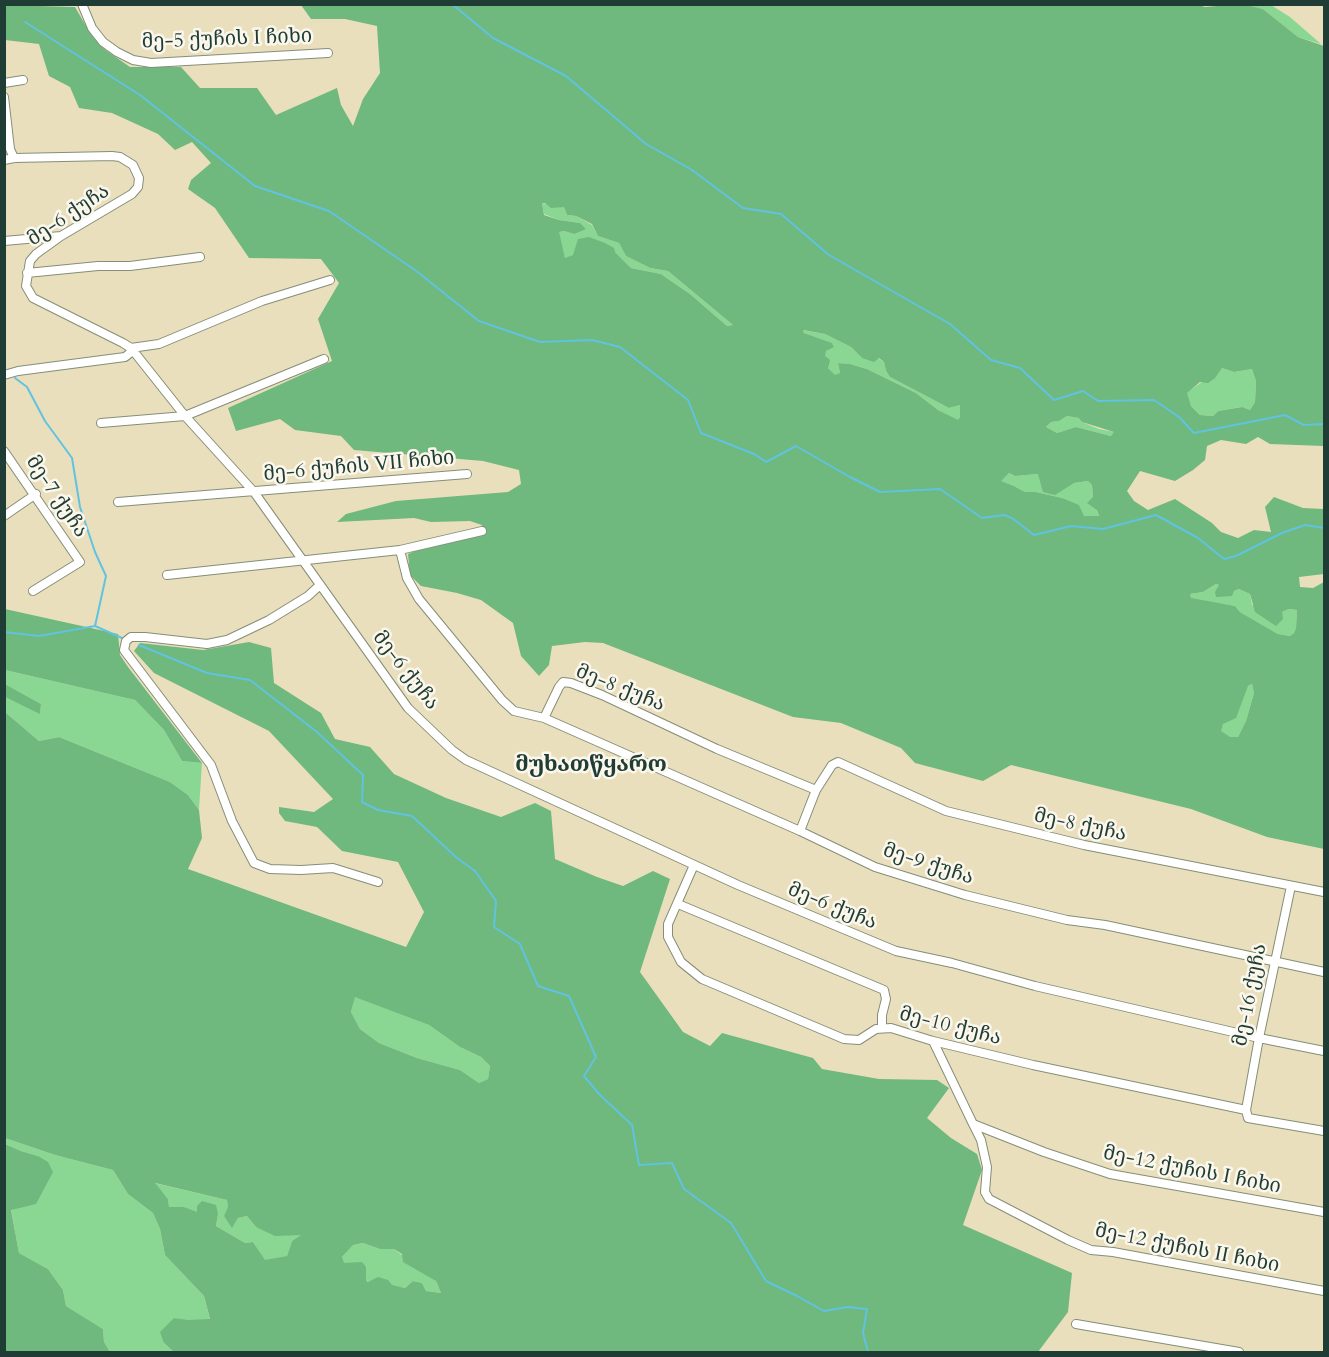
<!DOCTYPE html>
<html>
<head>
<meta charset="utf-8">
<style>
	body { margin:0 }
	#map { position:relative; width:1329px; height:1357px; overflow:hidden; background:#eadfbc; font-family:Cardo,serif }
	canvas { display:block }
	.frame { position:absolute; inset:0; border:6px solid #1f3d34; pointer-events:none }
</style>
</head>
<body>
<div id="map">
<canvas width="1329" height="1357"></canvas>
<div class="frame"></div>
</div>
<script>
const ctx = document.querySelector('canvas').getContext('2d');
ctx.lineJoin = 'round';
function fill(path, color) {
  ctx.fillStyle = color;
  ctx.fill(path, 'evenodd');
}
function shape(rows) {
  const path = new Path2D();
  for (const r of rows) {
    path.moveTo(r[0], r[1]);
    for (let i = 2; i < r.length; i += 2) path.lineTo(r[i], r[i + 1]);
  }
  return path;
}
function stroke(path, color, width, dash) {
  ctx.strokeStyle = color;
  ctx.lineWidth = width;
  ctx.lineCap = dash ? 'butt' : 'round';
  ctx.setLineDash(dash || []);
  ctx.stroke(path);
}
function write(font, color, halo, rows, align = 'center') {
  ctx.font = font + ' Cardo,"Noto Serif Georgian",serif';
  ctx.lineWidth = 5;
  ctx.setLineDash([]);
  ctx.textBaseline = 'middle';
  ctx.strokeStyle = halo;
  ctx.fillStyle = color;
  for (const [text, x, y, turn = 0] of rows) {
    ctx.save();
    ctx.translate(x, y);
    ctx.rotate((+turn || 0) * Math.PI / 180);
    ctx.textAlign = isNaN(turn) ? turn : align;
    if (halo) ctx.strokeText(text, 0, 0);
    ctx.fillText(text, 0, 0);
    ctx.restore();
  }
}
const green = shape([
	[1241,5,1271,5,1290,17,1321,44,1298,37,1263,9],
	[542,203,564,207,567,215,576,216,592,225,598,236,619,243,626,256,650,268,668,271,733,325,727,326,690,294,661,274,631,268,615,252,573,255,565,259,558,232,564,231,574,234,580,223,559,220,544,214],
	[802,330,825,334,851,347,862,358,878,358,884,362,886,371,890,377,949,408,960,405,960,417,958,421,938,410,916,393,867,369,850,364,838,363,840,373,835,376,828,368,824,356,826,351,834,346,831,343,804,333],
	[1222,368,1234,372,1252,369,1256,381,1255,402,1250,410,1241,407,1218,411,1213,416,1200,415,1191,406,1186,393],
	[1067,416,1080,418,1082,422,1099,429,1115,432,1111,436,1076,427,1057,433,1046,427,1051,422,1059,421],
	[1009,473,1015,476,1038,474,1074,483,1088,481,1092,485,1093,497,1099,517,1084,516,1062,498,1036,492,1025,492,1014,486,1000,481],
	[1216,584,1234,591,1239,589,1250,594,1252,605,1282,612,1289,609,1297,610,1296,628,1294,633,1290,636,1278,634,1240,612,1235,606,1191,599,1190,594,1203,592],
	[5,670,135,700,164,730,182,761,202,763,199,810,188,795,170,782,59,737,39,741,5,712,5,697,40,713,41,704,5,684],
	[1252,684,1254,693,1246,721,1238,737,1230,738,1220,731,1223,724,1248,686],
	[355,996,429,1025,460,1047,481,1057,490,1066,488,1079,479,1083,460,1070,417,1058,379,1043,360,1029,351,1012],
	[5,1138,55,1155,113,1170,128,1194,153,1213,160,1229,165,1255,204,1296,210,1320,188,1321,174,1318,164,1343,174,1352,110,1352,104,1342,103,1329,66,1306,63,1290,48,1269,19,1253,11,1209,38,1156,21,1151,5,1144],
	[154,1183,227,1200,232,1227,238,1218,247,1216,256,1227,302,1235,292,1241,287,1256,265,1261,253,1242,245,1243,216,1226,218,1214,197,1213,184,1207,169,1207,168,1199],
	[363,1243,380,1249,394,1249,436,1281,441,1293,426,1291,422,1283,413,1281,405,1288,369,1282,366,1280,366,1267,343,1263,342,1257,353,1245]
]);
const forest = shape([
	[1196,4,1205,7,1241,4,1263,9,1298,37,1324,46,1324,446,1270,444,1258,437,1246,444,1221,440,1207,446,1205,460,1193,470,1175,481,1140,471,1127,491,1134,501,1148,510,1175,499,1212,523,1221,532,1238,538,1254,530,1271,532,1265,507,1274,497,1303,508,1324,509,1324,574,1299,577,1300,587,1313,588,1324,582,1324,849,1267,837,1191,809,1011,765,983,781,915,763,901,748,841,723,793,717,603,643,585,642,552,646,549,665,539,676,521,656,513,623,481,600,457,593,421,586,410,575,408,554,422,548,479,536,482,525,470,521,431,522,414,518,337,522,346,514,396,501,508,492,521,484,519,470,483,461,354,450,341,436,295,430,280,419,236,431,228,408,332,361,318,319,339,283,321,259,249,258,215,208,188,189,191,180,211,163,192,142,175,150,158,134,112,113,79,108,70,87,49,76,39,44,5,40,5,5,75,7,90,33,104,49,130,67,181,67,200,88,257,88,276,115,337,88,341,105,353,126,363,99,380,73,377,26,345,19,311,19,301,5],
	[542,203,545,203,551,208,564,207,567,215,576,216,592,224,598,236,619,243,626,256,650,268,668,271,733,325,727,326,690,294,661,274,631,268,615,252,614,248,605,243,589,237,578,239,573,255,565,258,559,232,564,231,574,234,586,229,580,223,559,220,544,215],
	[803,330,825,334,851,347,862,358,874,362,879,358,884,362,886,371,890,377,949,408,960,405,960,417,958,420,938,410,916,393,867,369,850,364,838,363,840,373,835,375,828,368,830,360,825,356,826,351,834,347,832,343,804,333],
	[1222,368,1234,372,1252,369,1256,381,1255,402,1250,410,1242,407,1218,411,1213,416,1200,415,1191,406,1187,393,1200,382,1208,383,1215,378],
	[1067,416,1079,418,1082,422,1114,432,1111,436,1076,427,1057,433,1046,427,1051,422,1059,421],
	[1009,473,1015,476,1038,474,1043,492,1055,495,1074,483,1088,481,1092,485,1093,497,1087,503,1097,510,1099,516,1084,516,1079,505,1062,498,1036,492,1025,492,1014,486,1001,481],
	[1216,584,1219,585,1215,592,1216,597,1232,596,1234,591,1239,589,1250,594,1255,612,1276,626,1283,619,1282,612,1289,609,1297,610,1296,628,1294,633,1290,636,1278,634,1240,612,1235,606,1191,598,1190,594,1203,592],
	[1252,684,1254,693,1246,721,1238,737,1230,737,1221,731,1223,724,1236,718,1248,686],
	[5,609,118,634,120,655,128,667,202,763,182,761,164,730,135,700,5,670],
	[249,642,271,648,274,683,321,713,335,739,370,747,394,774,446,798,501,817,535,803,551,811,555,859,597,877,623,886,653,871,670,879,640,972,683,1032,710,1046,722,1033,813,1058,822,1069,879,1079,937,1080,949,1088,927,1118,951,1138,977,1154,982,1170,963,1225,1072,1273,1068,1312,1038,1352,174,1352,164,1343,160,1332,174,1318,188,1320,210,1319,204,1296,165,1255,160,1229,153,1213,128,1194,113,1170,55,1155,5,1138,5,712,39,741,59,737,170,782,188,795,199,810,202,838,188,869,406,947,424,912,398,862,342,851,317,827,285,821,279,813,279,807,314,812,333,799,269,731,154,673,134,651,140,643,203,650],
	[355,997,429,1025,460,1047,481,1057,490,1066,488,1079,479,1083,460,1070,417,1058,379,1043,360,1029,351,1012],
	[155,1183,227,1200,228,1207,224,1216,232,1228,238,1218,247,1216,256,1227,275,1236,301,1235,292,1241,287,1256,265,1260,253,1242,245,1243,216,1226,218,1214,216,1205,202,1201,197,1206,197,1212,184,1207,169,1207,168,1199],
	[363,1243,380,1249,394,1249,402,1254,403,1262,436,1281,441,1293,426,1291,422,1283,413,1281,405,1288,392,1285,388,1280,378,1277,368,1282,366,1280,366,1267,362,1262,344,1263,342,1257,353,1245],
	[5,684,41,704,40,714,5,697],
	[5,1144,21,1151,38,1156,48,1162,53,1172,36,1204,11,1210,19,1253,48,1269,63,1290,66,1306,103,1329,104,1342,110,1352,5,1352]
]);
const stream = shape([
	[452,4,493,38,566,76,646,144,692,170,743,208,781,214,829,255,950,324,991,360,1020,368,1054,400,1083,391,1098,401,1154,400,1179,417,1194,433,1285,415,1304,425,1324,424],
	[25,22,140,95,255,186,329,211,415,270,479,321,540,342,592,340,620,347,688,400,701,433,754,454,766,462,796,446,850,477,880,492,940,489,982,518,1004,515,1012,518,1034,535,1071,526,1103,529,1156,515,1198,538,1224,559,1236,556,1282,533,1305,525,1324,528],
	[15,378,27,387,45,421,72,458,80,507,95,552,106,576,95,626],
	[4,632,39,636,95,626,122,638],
	[139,645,207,673,250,680,317,732,363,775,362,802,378,810,412,816,457,858,475,871,496,901,494,927,520,944,538,986,569,996,596,1057,584,1076,599,1094,632,1125,639,1165,672,1163,684,1189,731,1223,766,1281,797,1296,824,1311,848,1307,867,1309,863,1333,868,1352]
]);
const minor = shape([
	[82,4,92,28,103,42,117,52,133,60,151,63,328,53],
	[4,83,23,80],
	[4,97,10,149,14,158],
	[4,160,14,158,112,156,120,157,133,165,139,178,138,187,132,194,61,236,36,254,30,261,26,286,33,298,123,343,131,348,185,416,254,492,408,708,452,750,466,760,738,885,896,951,952,963,1035,986,1259,1038,1324,1051],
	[4,241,61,236],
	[27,273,98,266,130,266,200,257],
	[131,348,159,344,262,301,330,280],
	[4,375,18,371,125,357,130,353,131,348],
	[101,423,185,416,324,359],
	[4,451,80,562,33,591],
	[118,502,467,474],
	[4,516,36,494],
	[400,550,407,578,419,599,502,700,514,711,544,718,800,831,875,867,965,895,1067,920,1105,925,1324,972],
	[167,575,400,550,482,531],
	[320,585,308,596,269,620,227,640,207,644,145,637,131,637,126,641,124,650,211,765,232,821,254,863,270,869,301,870,333,868,378,882],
	[544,718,559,687,563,682,571,683,602,695,717,749,816,790],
	[800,831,816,790,832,765,838,762,946,811,1084,845,1324,892],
	[694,865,668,924,668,937,681,962,702,979,844,1039,859,1040,876,1029,891,1028,933,1041,1033,1065,1246,1110,1248,1118,1324,1131],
	[678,904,884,990,886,999,882,1015,882,1027],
	[933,1041,973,1124,1044,1152,1110,1174,1324,1212],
	[1246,1110,1259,1038,1291,886],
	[973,1124,981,1140,987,1167,985,1192,989,1199,1068,1240,1091,1250,1113,1252,1324,1291],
	[1076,1324,1239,1352]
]);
const streetNames = [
	["მე-5 ქუჩის I ჩიხი",227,40,-2],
	["მე-6 ქუჩა",69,216,-34],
	["მე-6 ქუჩის VII ჩიხი",359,467,-5],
	["მე-7 ქუჩა",56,497,56],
	["მე-6 ქუჩა",405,671,52],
	["მე-8 ქუჩა",620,689,22],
	["მე-8 ქუჩა",1080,826,12],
	["მე-9 ქუჩა",928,865,18],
	["მე-6 ქუჩა",832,907,22],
	["მე-16 ქუჩა",1251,995,-79],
	["მე-10 ქუჩა",950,1027,14],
	["მე-12 ქუჩის I ჩიხი",1192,1171,11],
	["მე-12 ქუჩის II ჩიხი",1187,1249,11]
];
const quarterNames = [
	["მუხათწყარო",591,766]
];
fill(green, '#8ad794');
fill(forest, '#6fb87e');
stroke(stream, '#60c3df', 2);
stroke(minor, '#848e78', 10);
stroke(minor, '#fff', 8);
write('20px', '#1f3d34', '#fbf7ec', streetNames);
write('bold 22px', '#1f3d34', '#fbf7ec', quarterNames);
</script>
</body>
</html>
